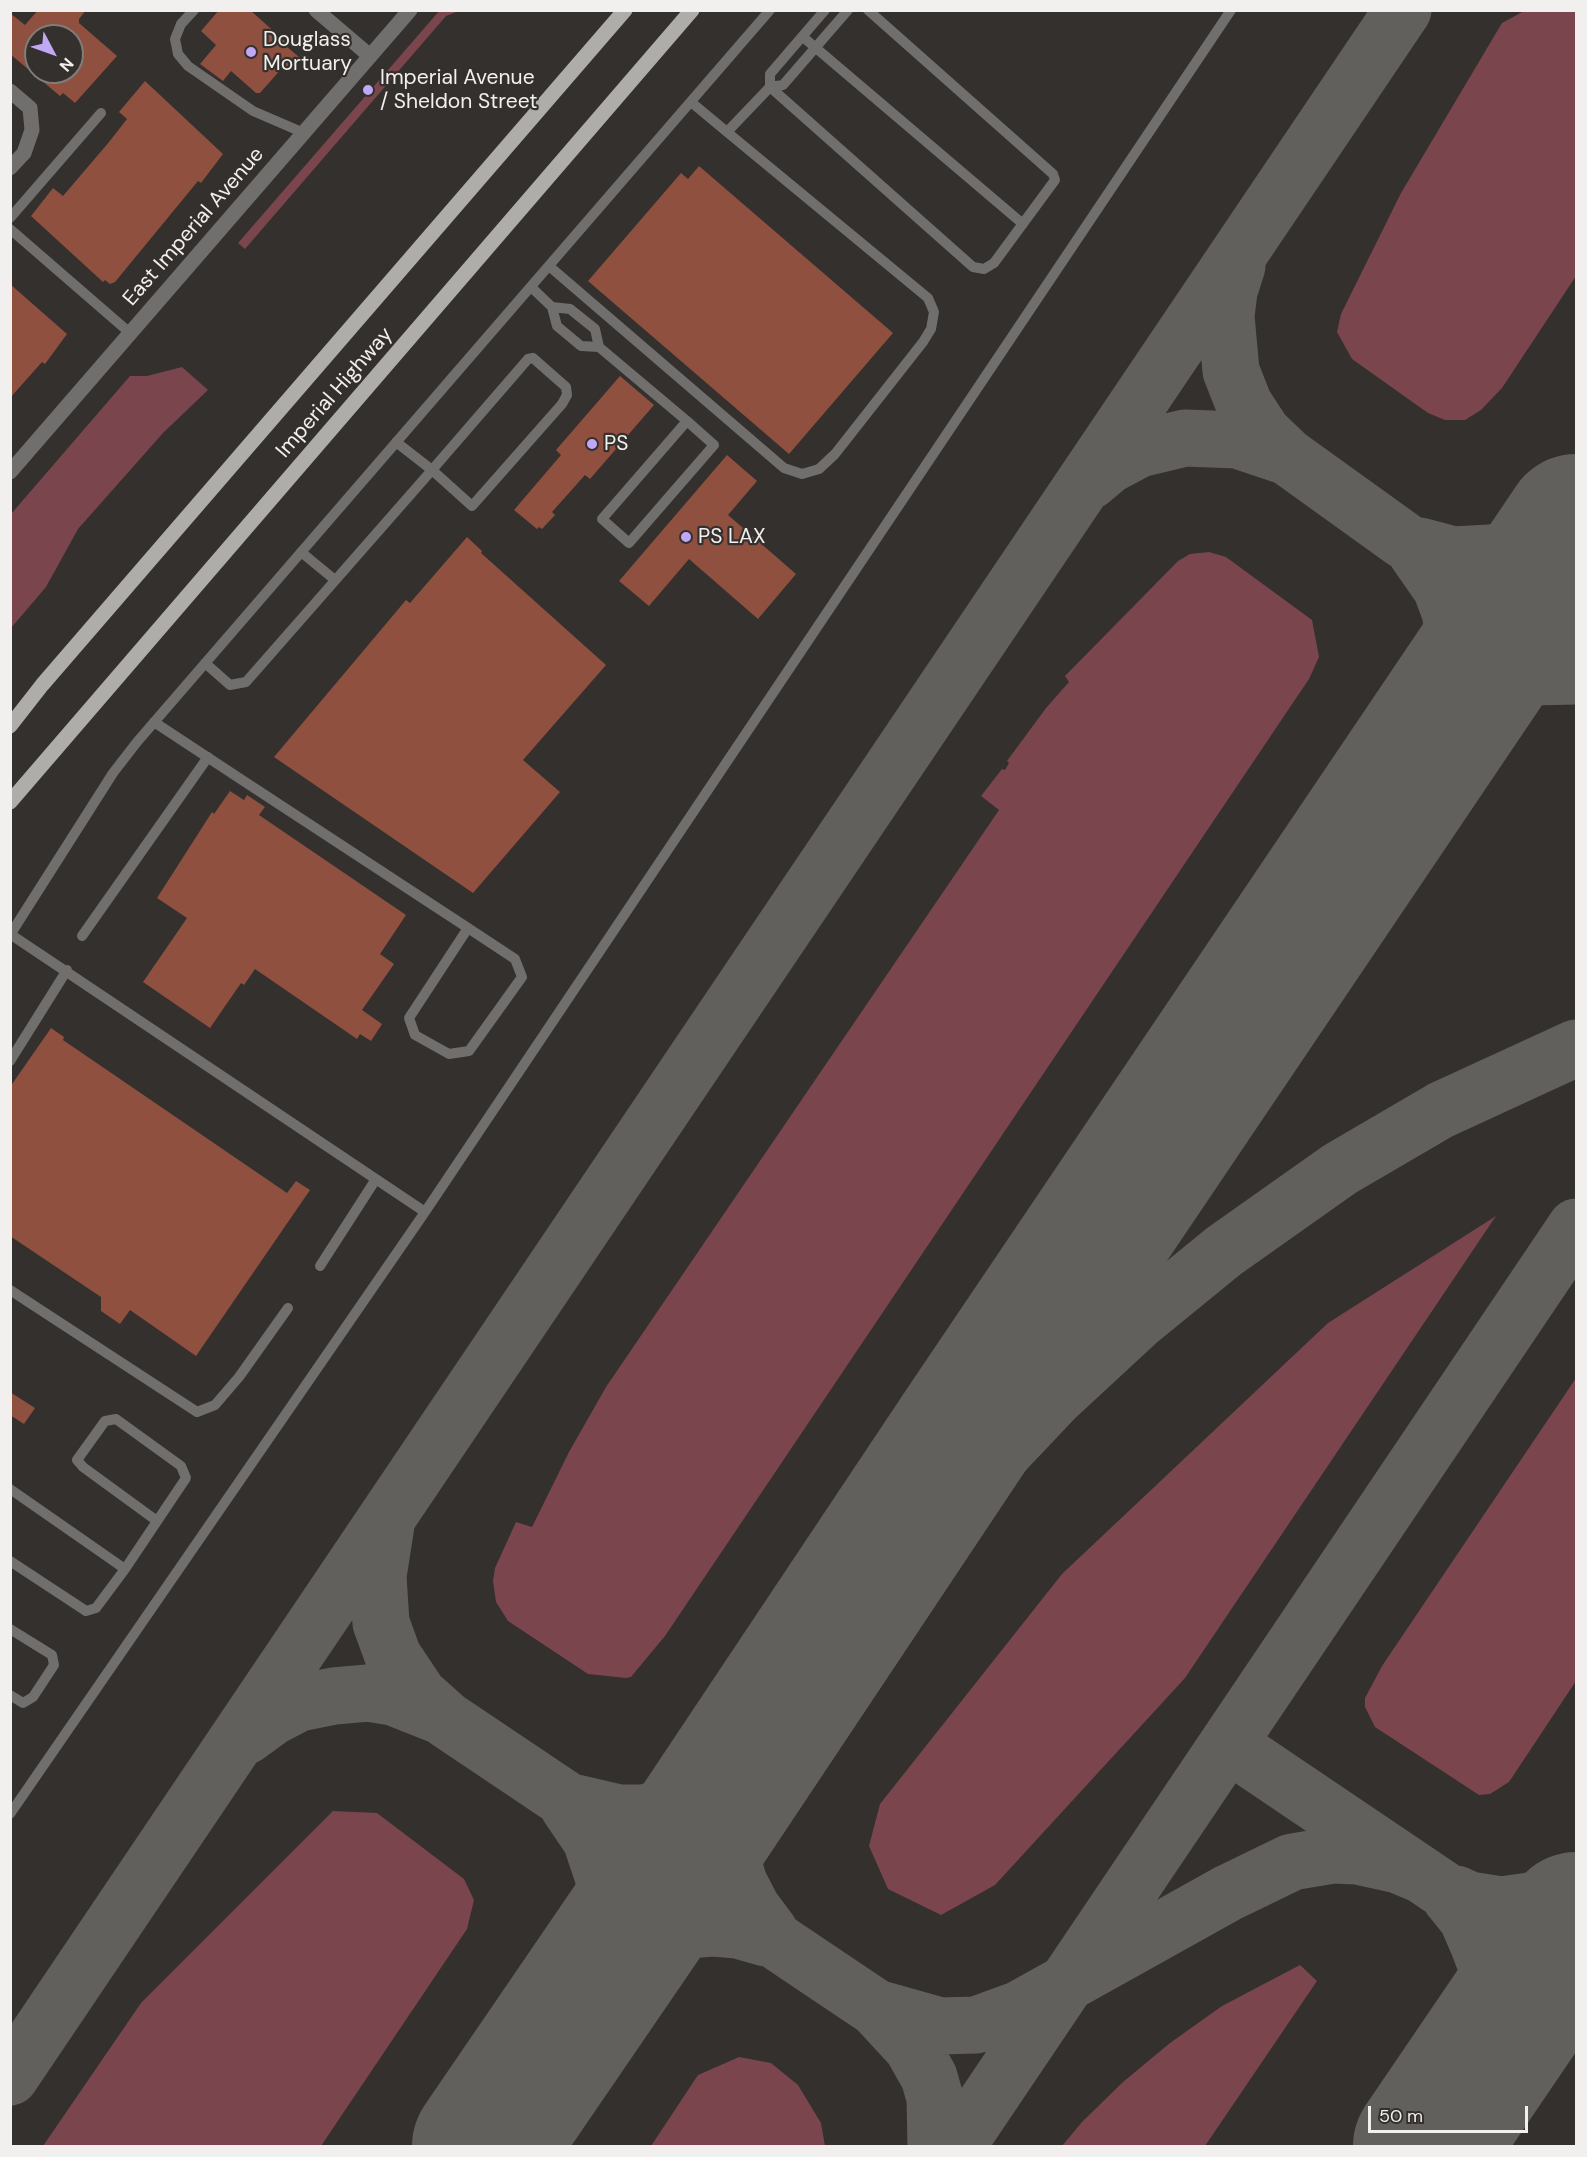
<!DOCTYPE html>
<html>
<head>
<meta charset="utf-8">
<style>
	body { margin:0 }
	#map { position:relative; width:1587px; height:2157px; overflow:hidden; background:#33302d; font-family:"DM Sans",sans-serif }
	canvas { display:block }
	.frame { position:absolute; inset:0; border:12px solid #f2f0ee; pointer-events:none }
	.north { position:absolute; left:24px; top:24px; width:60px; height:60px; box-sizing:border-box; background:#33302d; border:2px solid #7f7d7a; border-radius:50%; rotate:131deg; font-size:16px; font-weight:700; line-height:24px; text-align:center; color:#f2f0ee }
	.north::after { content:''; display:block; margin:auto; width:21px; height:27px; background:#c0a8f4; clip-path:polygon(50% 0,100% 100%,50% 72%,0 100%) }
	.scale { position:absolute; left:1368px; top:2106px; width:160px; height:27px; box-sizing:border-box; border:3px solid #f2f0ee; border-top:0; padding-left:8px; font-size:18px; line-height:21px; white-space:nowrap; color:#f2f0ee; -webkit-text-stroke:4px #33302d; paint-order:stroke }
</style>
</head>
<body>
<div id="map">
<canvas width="1587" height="2157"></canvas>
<div class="frame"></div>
<div class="north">N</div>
<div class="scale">50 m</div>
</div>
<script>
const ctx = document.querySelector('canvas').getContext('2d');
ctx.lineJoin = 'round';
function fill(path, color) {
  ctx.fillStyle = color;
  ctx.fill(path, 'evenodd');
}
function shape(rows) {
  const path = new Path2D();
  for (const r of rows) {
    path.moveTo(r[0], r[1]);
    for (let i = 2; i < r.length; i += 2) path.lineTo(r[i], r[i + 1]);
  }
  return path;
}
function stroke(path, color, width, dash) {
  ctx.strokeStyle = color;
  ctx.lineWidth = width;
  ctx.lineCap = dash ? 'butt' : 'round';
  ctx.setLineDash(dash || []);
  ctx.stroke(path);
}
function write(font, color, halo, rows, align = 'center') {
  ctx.font = font + ' "DM Sans",sans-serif';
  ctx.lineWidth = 4.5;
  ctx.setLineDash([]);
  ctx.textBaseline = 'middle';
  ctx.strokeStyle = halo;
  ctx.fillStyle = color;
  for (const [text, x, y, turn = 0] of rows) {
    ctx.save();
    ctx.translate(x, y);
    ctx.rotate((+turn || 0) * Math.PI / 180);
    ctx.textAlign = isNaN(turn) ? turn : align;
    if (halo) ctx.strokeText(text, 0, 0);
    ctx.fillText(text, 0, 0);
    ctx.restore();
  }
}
const green = shape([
	[440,10,459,11,446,16,245,249,238,243],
	[1524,11,1576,11,1576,276,1502,388,1481,410,1465,420,1445,420,1428,413,1352,359,1337,332,1341,314,1401,193,1502,23],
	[182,367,208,390,163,433,78,529,46,587,11,628,11,514,130,376,147,376],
	[1209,552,1226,557,1312,620,1319,657,1309,679,665,1636,631,1677,626,1678,588,1674,508,1621,496,1602,493,1581,495,1568,516,1522,532,1527,569,1452,606,1387,999,810,981,796,1002,769,1005,770,1009,763,1007,761,1046,708,1069,682,1065,676,1178,561,1190,554],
	[1496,1216,1185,1678,995,1885,941,1915,888,1889,869,1846,880,1804,1062,1574,1328,1323],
	[1576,1378,1576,1681,1509,1782,1490,1794,1479,1795,1375,1727,1365,1707,1365,1698,1382,1666],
	[333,1811,377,1813,464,1879,474,1900,467,1929,321,2146,43,2146,141,2003],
	[1300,1965,1317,1981,1205,2146,1062,2146,1082,2122,1123,2082,1170,2043,1222,2006],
	[739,2057,771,2063,798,2085,821,2123,825,2146,651,2146,698,2075]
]);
const taxiway = shape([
	[1237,266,1229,291,1226,316,1231,371,1244,404,1263,433,1288,457,1402,539,1576,655],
	[1090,481,1109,465,1139,449,1185,438,1237,440,1288,457],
	[1420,546,1454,555,1508,552,1537,541,1576,512],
	[1435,745,1463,710,1489,693,1532,677,1576,676],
	[1376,824,1441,716,1453,680,1455,643,1450,612,1441,588,1416,552],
	[386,1525,378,1576,381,1623,393,1656,419,1695,447,1720,876,2008,912,2047,929,2077,935,2098,936,2146],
	[773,1721,821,1668,914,1551,968,1490,1056,1397,1137,1322,1224,1251,1340,1169,1441,1110,1576,1048],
	[246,1736,272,1717,299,1703,334,1696,368,1693,393,1697,441,1716],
	[762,1738,738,1784,730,1834,733,1863,739,1883,752,1908,770,1932],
	[1228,1744,1576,1979],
	[576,1803,619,1813,643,1813,667,1808,703,1792,753,1747],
	[568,1806,591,1840,604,1879,607,1903,603,1947,582,1996],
	[1456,1894,1469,1900,1501,1905,1537,1900,1576,1886],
	[1450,1897,1467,1918,1479,1946,1488,1970,1490,2006,1485,2041,1458,2097],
	[876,2008,940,2026,976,2025,1020,2009,1228,1893,1292,1862,1334,1855,1357,1856,1398,1865,1422,1875],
	[572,2015,616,1966,641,1947,662,1937,686,1930,713,1928,738,1930,766,1938],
	[10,2077,1403,10],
	[1467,2088,1503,2053,1530,2035,1576,2023],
	[957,2146,1576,1227]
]);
const runway = shape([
	[484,2146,672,1871,966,1430,1576,526],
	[1425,2146,1576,1924]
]);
const building = shape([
	[38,10,86,10,79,19,79,23,117,56,75,103,63,93,60,96,10,54,10,13,25,25],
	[36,36,72,36,72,72,36,72],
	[219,10,250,10,288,44,286,46,299,57,286,71,283,67,260,93,256,93,231,71,223,81,200,64,216,45,201,31],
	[145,81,223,154,201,183,198,181,115,282,110,284,105,280,103,282,31,216,53,188,63,196,109,142,127,119,119,112],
	[699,166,893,333,789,454,588,281,681,173,688,179],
	[10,284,67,334,45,364,42,362,10,398],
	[620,376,654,405,590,479,585,475,552,512,555,515,542,529,539,527,537,529,514,510,561,455,556,450],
	[727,455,757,481,728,515,796,574,758,619,689,559,649,606,619,581],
	[467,537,482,551,481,553,606,665,523,760,560,792,473,893,274,757,406,600,410,603],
	[230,791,244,800,247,795,265,807,259,815,406,915,380,954,394,964,362,1010,382,1024,371,1041,360,1034,357,1039,255,969,244,985,241,983,210,1028,143,982,187,918,157,898,212,812,214,814],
	[51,1028,64,1037,63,1040,287,1193,296,1181,310,1190,196,1356,130,1310,120,1324,101,1311,101,1297,10,1236,10,1087],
	[10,1392,35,1408,24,1424,10,1415]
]);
const service = shape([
	[194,10,181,24,175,39,178,54,188,66,253,111,304,133],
	[825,10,770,74,770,87,973,267,984,269,994,263,1055,180,1053,174,868,10],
	[803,37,1023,224],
	[691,102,727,132,770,87,783,85,848,10],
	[10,218,101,113],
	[10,229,130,333],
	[549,266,784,468,802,474,819,469,835,454,923,342,931,329,934,312,928,298,727,132],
	[531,287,552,307,557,326,581,346,599,347,687,421,714,445,629,543,602,519,687,421],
	[552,307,570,309,595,329,599,347],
	[301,552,335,580],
	[205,663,230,685,246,682,432,470,528,359,533,358,566,387,567,395,562,404,472,506,432,470,396,442],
	[154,722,239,778,468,928,515,959,522,977,469,1051,449,1054,415,1035,409,1018,468,928],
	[10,934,425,1212],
	[10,935,113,773,137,742,770,10],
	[82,936,208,757],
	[10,1061,67,970],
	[320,1266,376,1179],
	[10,1290,197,1412,215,1405,239,1377,288,1308],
	[10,1489,125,1569],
	[10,1561,86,1611,96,1608,125,1569,186,1478,181,1466,116,1419,105,1421,77,1460,83,1467,157,1521],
	[10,1629,52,1655,54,1665,33,1697,23,1703,10,1695],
	[10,1814,425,1212,1231,10]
]);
const minor = shape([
	[316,10,370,56],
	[10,91,30,108,32,130,24,153,10,168]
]);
const tertiary = shape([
	[10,472,410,10]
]);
const primary = shape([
	[10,726,42,685,625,10],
	[10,802,692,10]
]);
const markers = [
	[251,52,6,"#c0a8f4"],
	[368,90,6,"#c0a8f4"],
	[592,444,6,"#c0a8f4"],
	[686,537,6,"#c0a8f4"]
];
const poiNames = [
	["Douglass",263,40],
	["Mortuary",263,64],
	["Imperial Avenue",380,78],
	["/ Sheldon Street",380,102],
	["PS",604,444],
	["PS LAX",698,537]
];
const streetNames = [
	["East Imperial Avenue",194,227,-49],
	["Imperial Highway",335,393,-49]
];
fill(green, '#7a454d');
stroke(taxiway, '#62605c', 57);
stroke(runway, '#62605c', 144);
fill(building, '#8f5040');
stroke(service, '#706f6d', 10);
stroke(minor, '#706f6d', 15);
stroke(tertiary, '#706f6d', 15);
stroke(primary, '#afadaa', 15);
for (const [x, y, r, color] of markers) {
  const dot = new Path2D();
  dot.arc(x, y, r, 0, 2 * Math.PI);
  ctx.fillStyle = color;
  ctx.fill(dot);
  stroke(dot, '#33302d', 2);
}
write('21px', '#f2f0ee', '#33302d', poiNames, 'left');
write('21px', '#f2f0ee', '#33302d', streetNames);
</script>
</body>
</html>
